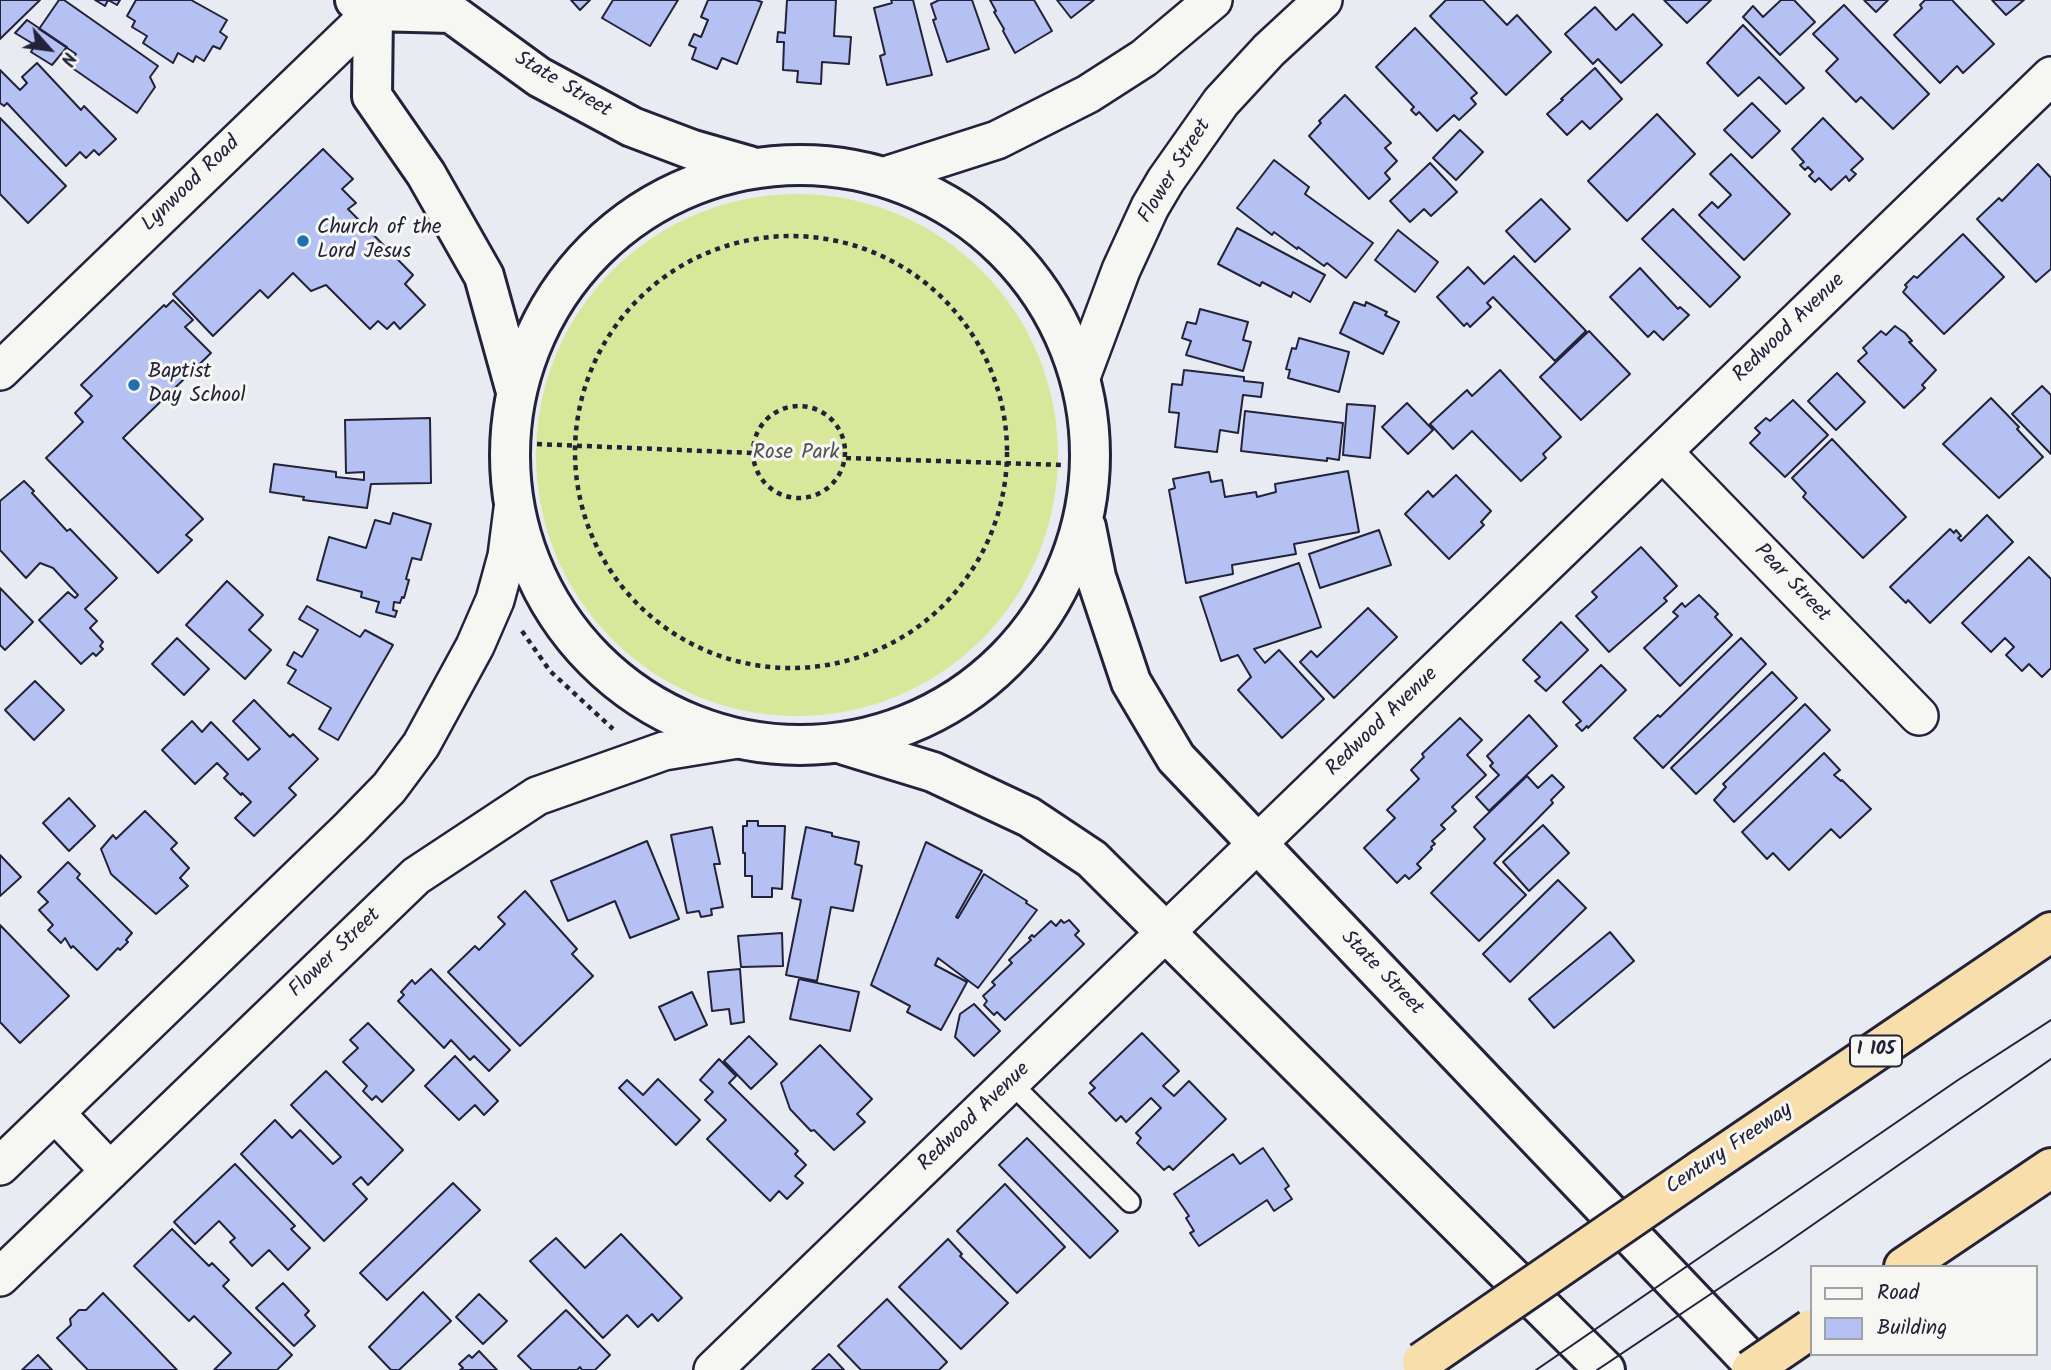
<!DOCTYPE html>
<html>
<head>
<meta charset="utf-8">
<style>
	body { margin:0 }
	#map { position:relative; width:2051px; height:1370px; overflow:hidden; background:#e9ebf2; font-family:Kalam,sans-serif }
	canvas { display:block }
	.legend { position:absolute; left:1810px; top:1265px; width:228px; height:91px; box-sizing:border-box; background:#f6f6f2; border:2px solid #a1a1a9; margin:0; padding:9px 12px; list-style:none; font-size:21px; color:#22223b }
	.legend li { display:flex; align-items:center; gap:14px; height:35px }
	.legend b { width:35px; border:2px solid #a1a1a9 }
	.north { position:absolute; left:14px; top:14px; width:70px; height:70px; -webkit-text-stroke:5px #f6f6f2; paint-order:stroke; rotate:118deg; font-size:19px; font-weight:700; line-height:28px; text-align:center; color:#22223b }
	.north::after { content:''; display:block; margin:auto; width:24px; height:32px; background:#22223b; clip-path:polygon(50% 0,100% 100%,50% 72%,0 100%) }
</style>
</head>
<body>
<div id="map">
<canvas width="2051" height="1370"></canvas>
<ul class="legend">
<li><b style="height:9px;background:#f6f6f2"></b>Road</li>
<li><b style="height:19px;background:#b5c1f2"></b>Building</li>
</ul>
<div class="north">N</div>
</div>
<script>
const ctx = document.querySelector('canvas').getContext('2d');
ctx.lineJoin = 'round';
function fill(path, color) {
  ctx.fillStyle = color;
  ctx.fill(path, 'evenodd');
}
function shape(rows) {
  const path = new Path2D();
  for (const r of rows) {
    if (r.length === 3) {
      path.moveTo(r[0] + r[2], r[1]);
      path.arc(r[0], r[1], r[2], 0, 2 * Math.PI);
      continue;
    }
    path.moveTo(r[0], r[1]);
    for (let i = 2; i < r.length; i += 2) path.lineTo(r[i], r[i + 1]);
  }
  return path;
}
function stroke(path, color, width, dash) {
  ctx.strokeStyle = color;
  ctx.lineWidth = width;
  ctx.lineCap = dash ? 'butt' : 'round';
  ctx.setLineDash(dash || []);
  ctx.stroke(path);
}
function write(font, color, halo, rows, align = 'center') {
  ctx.font = font + ' Kalam,sans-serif';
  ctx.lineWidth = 6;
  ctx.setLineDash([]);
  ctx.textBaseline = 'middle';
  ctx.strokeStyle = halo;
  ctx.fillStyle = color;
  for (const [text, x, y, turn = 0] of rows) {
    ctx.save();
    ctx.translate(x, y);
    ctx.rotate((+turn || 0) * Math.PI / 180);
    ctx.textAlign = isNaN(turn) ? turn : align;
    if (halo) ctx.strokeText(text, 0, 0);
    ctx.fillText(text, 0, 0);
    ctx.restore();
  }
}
const green = shape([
	[797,455,261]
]);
const building = shape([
	[0,0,40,0,0,39,0,0],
	[59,0,64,0,158,66,150,77,155,87,137,113,68,65,76,54,39,29,59,0],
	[95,0,120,0,117,5,108,0,105,6,95,0],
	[136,0,191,0,227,20,220,32,227,37,220,49,213,46,204,61,196,56,193,62,178,53,173,63,143,43,147,36,132,27,135,21,127,16,136,0],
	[571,0,590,0,580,10,571,0],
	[613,0,678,0,650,46,602,18,613,0],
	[708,0,756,0,762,2,737,64,722,58,717,69,692,59,696,48,689,45,694,34,701,37,708,20,701,17,708,0],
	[787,0,836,0,834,36,851,37,849,64,822,62,821,84,797,82,798,71,783,70,784,42,777,42,778,32,785,33,787,0],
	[891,0,913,0,932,75,887,85,880,56,885,54,874,8,892,3,891,0],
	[939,0,972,0,989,49,947,62,933,20,936,19,931,4,939,0],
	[990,0,1034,0,1052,31,1015,53,1003,31,1004,29,994,12,996,11,990,0],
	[1057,0,1094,0,1071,18,1057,0],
	[1446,0,1483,0,1507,25,1517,15,1551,52,1506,95,1430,16,1446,0],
	[1664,0,1711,0,1687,23,1664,0],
	[1781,0,1794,0,1815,22,1780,55,1743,17,1753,6,1763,17,1781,0],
	[1864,0,1888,0,1876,12,1864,0],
	[1925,0,1952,0,1994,44,1963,73,1957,66,1940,83,1894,35,1922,8,1920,5,1925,0],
	[1992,0,2024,0,2006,15,1992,0],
	[1844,5,1929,94,1893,129,1861,97,1856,102,1826,71,1838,59,1813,34,1844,5],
	[1595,7,1616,30,1633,14,1662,45,1621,83,1598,59,1593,64,1565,34,1595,7],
	[27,20,67,47,52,65,31,52,35,45,15,33,27,20],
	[1743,25,1804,88,1786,104,1759,77,1738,96,1707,63,1743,25],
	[1415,28,1477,93,1471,98,1476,104,1459,120,1454,115,1437,131,1419,112,1416,115,1411,110,1414,107,1376,67,1415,28],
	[37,63,81,110,84,106,116,139,99,155,94,150,86,158,80,152,66,166,7,103,4,106,0,103,0,70,20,90,27,83,22,77,37,63],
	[1595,68,1622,99,1590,129,1582,121,1567,135,1547,114,1563,100,1561,99,1595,68],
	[1345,95,1391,143,1385,148,1397,161,1385,173,1390,179,1369,199,1309,136,1321,123,1319,121,1345,95],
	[1752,103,1780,131,1752,158,1724,130,1752,103],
	[1657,114,1695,154,1627,221,1588,181,1657,114],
	[0,118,66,186,28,223,0,194,0,118],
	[1823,118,1863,159,1851,170,1856,174,1849,181,1846,176,1831,190,1819,178,1815,182,1809,176,1813,172,1808,167,1805,170,1800,165,1804,162,1792,149,1823,118],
	[1460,130,1483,152,1456,180,1433,158,1460,130],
	[323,149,353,179,342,189,356,203,348,209,413,275,405,284,425,305,400,329,394,322,387,329,378,321,370,329,326,285,311,291,293,273,268,298,260,290,213,336,173,294,323,149],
	[1731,154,1790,214,1744,260,1699,215,1712,202,1718,208,1731,195,1710,174,1731,154],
	[1274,160,1309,187,1305,194,1373,243,1346,278,1327,263,1324,266,1298,247,1297,249,1274,232,1272,235,1237,208,1274,160],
	[1430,163,1457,192,1431,216,1424,209,1410,222,1390,201,1430,163],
	[2038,164,2051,178,2051,269,2036,282,1977,219,1999,198,2002,201,2038,164],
	[1541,199,1570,229,1535,262,1506,231,1541,199],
	[1673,209,1740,277,1710,307,1642,239,1673,209],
	[1237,228,1325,275,1310,302,1293,292,1291,297,1262,282,1260,286,1218,264,1237,228],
	[1398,230,1438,262,1415,292,1375,260,1398,230],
	[1963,234,2004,277,1944,334,1903,292,1907,287,1905,285,1914,276,1917,278,1963,234],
	[1514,256,1586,331,1555,361,1493,297,1487,303,1491,307,1470,327,1467,323,1464,326,1437,297,1468,267,1484,284,1514,256],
	[1640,268,1678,309,1680,307,1689,315,1663,340,1654,331,1648,337,1610,297,1640,268],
	[173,300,193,320,185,327,211,353,123,438,203,519,186,535,192,540,158,573,46,458,83,422,75,413,92,396,81,385,164,305,166,307,173,300],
	[1354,302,1365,306,1366,302,1387,312,1385,315,1399,322,1383,354,1340,333,1354,302],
	[1200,309,1248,322,1243,340,1251,342,1243,371,1186,355,1191,341,1182,338,1187,322,1196,324,1200,309],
	[1895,326,1905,333,1912,341,1909,342,1936,370,1922,385,1925,388,1904,408,1858,361,1867,353,1863,348,1881,331,1886,335,1895,326],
	[1589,331,1630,374,1581,420,1540,377,1589,331],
	[1299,338,1349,352,1339,392,1288,378,1290,370,1286,369,1292,348,1296,349,1299,338],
	[1184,370,1244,377,1244,381,1263,383,1261,397,1243,395,1238,433,1220,430,1217,452,1175,447,1179,413,1169,412,1172,384,1182,385,1184,370],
	[1500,370,1561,437,1543,454,1546,458,1521,481,1472,431,1453,449,1430,424,1467,390,1472,396,1500,370],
	[1837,373,1865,402,1836,430,1808,401,1837,373],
	[2042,386,2051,395,2051,454,2012,414,2042,386],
	[1991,398,2019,427,2017,429,2043,457,1999,498,1943,444,1991,398],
	[1793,400,1828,435,1785,477,1750,443,1760,433,1755,428,1766,418,1770,421,1793,400],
	[1407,403,1433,430,1408,454,1382,427,1407,403],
	[1347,404,1375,406,1370,458,1343,455,1347,404],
	[1245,411,1343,423,1339,460,1327,458,1327,461,1241,451,1245,411],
	[430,418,431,483,371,484,367,508,303,500,304,497,270,492,274,464,336,472,336,477,364,480,364,472,346,473,345,420,430,418],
	[1832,439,1906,517,1863,558,1803,497,1806,493,1792,478,1832,439],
	[1348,471,1359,532,1294,544,1296,554,1232,565,1233,574,1186,583,1169,490,1175,488,1173,479,1209,472,1211,482,1222,480,1225,497,1256,492,1257,497,1276,492,1275,484,1348,471],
	[1456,475,1491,511,1481,522,1484,525,1449,559,1405,514,1428,491,1433,497,1456,475],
	[24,481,34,491,32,493,67,531,70,529,117,578,85,609,97,621,90,628,103,642,100,646,103,649,96,656,93,653,81,664,39,620,68,592,75,598,78,595,53,568,40,563,26,578,0,550,0,501,24,481],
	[393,513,431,524,421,560,412,558,406,579,409,580,404,598,402,597,400,603,394,602,393,610,397,611,395,617,376,612,379,602,361,597,362,592,317,580,329,537,366,548,375,520,390,524,393,513],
	[1987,515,2013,542,1930,623,1908,600,1906,603,1890,587,1950,529,1954,533,1956,530,1961,536,1958,538,1961,541,1987,515],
	[1379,530,1391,565,1320,588,1309,554,1379,530],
	[1641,547,1677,586,1664,598,1667,601,1609,652,1576,616,1597,597,1592,592,1641,547],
	[2029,557,2051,579,2051,668,2042,677,2029,664,2022,671,2006,655,2014,647,2005,638,1991,652,1962,623,2029,557],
	[1299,563,1321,627,1254,649,1265,663,1279,650,1324,699,1282,738,1238,690,1251,677,1238,655,1221,661,1200,597,1299,563],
	[227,581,263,615,249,630,271,650,245,679,186,625,227,581],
	[0,588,33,622,5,650,0,645,0,588],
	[1699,595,1718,614,1715,617,1732,635,1680,686,1644,648,1678,616,1673,612,1682,603,1685,607,1699,595],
	[307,606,360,637,365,630,393,645,338,740,319,729,331,708,288,683,296,670,287,665,294,652,302,657,318,630,299,619,307,606],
	[1368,608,1397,637,1334,698,1300,662,1311,651,1317,657,1368,608],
	[1561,622,1588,650,1546,691,1535,681,1540,677,1523,660,1561,622],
	[177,638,209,669,184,695,152,664,177,638],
	[1741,638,1766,664,1663,768,1634,738,1658,715,1660,717,1741,638],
	[1601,665,1626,690,1588,728,1587,726,1582,731,1576,725,1581,721,1563,702,1601,665],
	[1772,672,1797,698,1696,794,1671,768,1772,672],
	[35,681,64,710,34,740,5,710,35,681],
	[254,700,290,737,293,734,318,759,289,788,296,795,254,836,235,818,251,802,242,793,241,795,224,778,228,774,217,763,195,784,162,750,192,721,202,732,211,722,248,760,260,749,233,721,254,700],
	[1805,704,1830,730,1734,822,1714,800,1726,787,1723,784,1805,704],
	[1529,715,1557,746,1489,811,1476,797,1499,775,1490,766,1493,763,1487,756,1529,715],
	[1460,718,1482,740,1467,755,1486,775,1452,807,1456,811,1441,825,1445,829,1432,841,1435,844,1431,847,1432,849,1417,864,1421,868,1409,879,1405,875,1397,883,1364,848,1395,818,1387,810,1419,779,1411,770,1424,757,1422,754,1460,718],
	[1824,753,1840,770,1834,775,1841,781,1842,780,1871,809,1840,838,1831,829,1789,870,1773,853,1767,859,1742,832,1824,753],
	[1552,775,1564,787,1551,800,1553,803,1494,863,1526,895,1479,941,1431,893,1485,839,1474,827,1527,776,1538,788,1552,775],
	[69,798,95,826,69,851,43,823,69,798],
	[145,811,177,843,171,849,189,868,180,878,188,886,156,914,111,874,101,849,113,835,116,839,145,811],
	[747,821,758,821,758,826,785,826,782,889,772,888,772,897,752,897,752,876,745,876,745,853,743,853,743,826,747,826,747,821],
	[1543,825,1569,853,1529,891,1503,862,1543,825],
	[712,827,720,864,714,864,723,907,711,909,712,915,701,917,699,911,687,913,671,835,712,827],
	[806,827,832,833,832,836,859,842,855,864,862,866,853,911,831,907,817,981,786,975,801,900,792,898,806,827],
	[647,841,679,919,630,938,615,901,568,921,551,881,647,841],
	[926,842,982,871,956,917,958,918,984,874,1027,901,1026,903,1037,910,978,988,938,958,935,965,967,982,941,1030,907,1012,910,1006,871,985,926,842],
	[0,855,21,877,0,896,0,855],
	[68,862,80,874,77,878,132,933,126,940,128,942,120,950,118,948,97,970,73,946,71,948,65,938,61,943,48,930,53,925,39,910,48,902,38,892,68,862],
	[1558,880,1586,908,1510,982,1483,954,1558,880],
	[525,891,577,949,572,954,593,976,520,1046,448,972,475,946,479,950,505,924,498,917,525,891],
	[1061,920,1064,923,1069,920,1079,931,1075,935,1084,944,1005,1020,997,1012,994,1015,984,1005,987,1001,983,996,995,985,992,982,1012,963,1009,960,1031,940,1029,938,1032,935,1034,937,1051,921,1056,926,1061,920],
	[0,925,69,996,20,1043,0,1022,0,925],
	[1610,932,1634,961,1554,1028,1529,999,1610,932],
	[782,933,783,966,741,967,738,936,782,933],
	[431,969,510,1050,489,1071,474,1056,470,1060,451,1040,444,1048,398,1001,404,995,401,992,412,980,415,984,431,969],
	[740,969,744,1022,731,1024,729,1009,712,1011,708,972,740,969],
	[799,979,859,992,850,1031,790,1019,799,979],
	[692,992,707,1025,675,1040,659,1007,692,992],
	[974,1004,1000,1031,974,1056,955,1037,960,1014,974,1004],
	[368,1023,414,1070,382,1102,376,1096,372,1100,363,1091,367,1086,343,1062,358,1048,350,1040,368,1023],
	[1142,1033,1179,1071,1163,1086,1174,1096,1189,1081,1226,1119,1173,1170,1169,1166,1164,1170,1137,1143,1141,1138,1136,1133,1161,1108,1151,1098,1126,1122,1121,1116,1116,1121,1089,1093,1095,1088,1090,1083,1142,1033],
	[749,1036,777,1064,751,1089,724,1061,749,1036],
	[820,1045,872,1099,857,1114,865,1122,834,1150,814,1130,811,1131,790,1109,781,1083,820,1045],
	[455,1056,498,1101,484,1115,475,1105,459,1120,425,1086,455,1056],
	[719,1059,736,1076,729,1083,798,1151,795,1154,806,1165,795,1176,803,1183,787,1199,779,1191,770,1201,707,1139,726,1120,705,1100,713,1092,700,1080,719,1059],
	[326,1071,403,1150,368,1185,361,1177,353,1184,367,1199,324,1241,241,1154,275,1120,292,1138,300,1130,333,1164,341,1157,291,1105,326,1071],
	[658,1079,700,1120,676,1145,619,1088,627,1080,643,1095,658,1079],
	[1027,1138,1118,1231,1090,1258,999,1165,1027,1138],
	[1263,1148,1289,1186,1285,1189,1292,1199,1274,1211,1267,1200,1199,1246,1190,1233,1194,1231,1186,1218,1189,1216,1174,1194,1233,1154,1240,1164,1263,1148],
	[235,1164,295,1226,291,1229,310,1248,288,1270,269,1250,252,1266,230,1242,235,1238,219,1221,195,1244,174,1222,235,1164],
	[453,1183,480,1210,387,1300,360,1273,453,1183],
	[1005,1184,1065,1247,1017,1293,957,1231,1005,1184],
	[172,1229,209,1266,212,1263,229,1280,223,1286,292,1355,277,1370,214,1370,231,1353,194,1316,189,1321,134,1266,172,1229],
	[621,1234,682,1298,658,1321,652,1314,638,1327,627,1315,603,1338,530,1261,556,1238,585,1268,621,1234],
	[948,1239,962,1254,960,1256,1008,1303,961,1349,899,1287,948,1239],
	[283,1283,309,1311,305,1315,315,1326,294,1346,256,1308,283,1283],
	[423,1292,451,1321,399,1370,391,1370,369,1347,423,1292],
	[103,1293,177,1370,88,1370,57,1338,71,1325,70,1319,79,1310,86,1310,103,1293],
	[479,1294,507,1321,483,1344,456,1317,479,1294],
	[887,1299,947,1362,939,1370,861,1370,838,1346,887,1299],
	[566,1310,610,1355,595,1370,582,1370,580,1367,577,1370,532,1370,518,1356,566,1310],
	[479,1351,497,1370,460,1370,463,1368,459,1364,469,1355,472,1358,479,1351],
	[829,1354,844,1370,812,1370,829,1354],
	[38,1355,52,1370,22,1370,38,1355]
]);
const path = shape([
	[791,452,216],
	[799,452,46],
	[537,444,752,453],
	[846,458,1063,465],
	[522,631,550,671,613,729]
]);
const lane = shape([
	[1011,1083,1130,1202]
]);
const street = shape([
	[891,174,997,140,1088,94,1144,58,1213,0],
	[0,371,385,0],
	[1081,377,1121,270,1150,207,1166,180,1221,102,1269,50,1323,0],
	[1663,452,1919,716],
	[55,1113,110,1171],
	[0,1166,351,827,389,788,421,745,475,646,495,600,507,556,513,509],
	[0,1277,416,876,537,796,664,751,738,739],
	[713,1370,2051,76]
]);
const secondary = shape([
	[355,0,373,11,451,13,539,77,632,127,693,150,749,166],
	[373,11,372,96,426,174,484,276,515,388],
	[800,455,290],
	[1086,527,1096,577,1131,682,1176,758,1759,1370],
	[845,745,933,772,1029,817,1092,859,1605,1370]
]);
const highway = shape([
	[1701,1170,2051,932],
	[1904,1267,2051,1168]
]);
const tram = shape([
	[1536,1370,1958,1080,2051,1020],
	[1597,1370,1775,1251,2051,1059]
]);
const highwayBridge = shape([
	[1422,1362,1701,1170],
	[1751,1370,1811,1329]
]);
const markers = [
	[303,241,7,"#1f6fb2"],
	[134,385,7,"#1f6fb2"]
];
const shields = [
	[1876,1051,52]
];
const shieldNames = [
	["I 105",1876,1051]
];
const streetNames = [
	["State Street",562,86,31],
	["Flower Street",1176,172,-58],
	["Lynwood Road",192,185,-44],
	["Redwood Avenue",1790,329,-44],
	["Pear Street",1791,584,46],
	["Redwood Avenue",1383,723,-44],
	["Flower Street",336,954,-44],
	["State Street",1381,974,46],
	["Redwood Avenue",975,1118,-44],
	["Century Freeway",1730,1150,-34]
];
const poiNames = [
	["Church of the",317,229],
	["Lord Jesus",317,253],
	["Baptist",148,373],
	["Day School",148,397]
];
const parkNames = [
	["Rose Park",796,454]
];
fill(green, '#d8e79a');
fill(building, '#b5c1f2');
stroke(building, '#22223b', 2);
stroke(lane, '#22223b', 24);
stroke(street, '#22223b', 42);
stroke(secondary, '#22223b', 44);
stroke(highway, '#22223b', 44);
stroke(path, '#22223b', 4.5, [5, 5]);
stroke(lane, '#f6f6f2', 19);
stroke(street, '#f6f6f2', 37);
stroke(secondary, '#f6f6f2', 38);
stroke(highway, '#f8deab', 38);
stroke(tram, '#22223b', 2);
stroke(highwayBridge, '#22223b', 44, []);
stroke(highwayBridge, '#f8deab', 38);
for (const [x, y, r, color] of markers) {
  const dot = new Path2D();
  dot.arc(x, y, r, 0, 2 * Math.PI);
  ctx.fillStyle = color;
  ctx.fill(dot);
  stroke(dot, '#f6f6f2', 2.5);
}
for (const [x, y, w] of shields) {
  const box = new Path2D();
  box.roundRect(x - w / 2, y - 15.5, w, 31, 5);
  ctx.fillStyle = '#f6f6f2';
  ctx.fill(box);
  stroke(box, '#22223b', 2);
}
write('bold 19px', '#22223b', null, shieldNames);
write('21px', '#22223b', '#f6f6f2', streetNames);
write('21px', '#22223b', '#f6f6f2', poiNames, 'left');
write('21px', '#505353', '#f6f6f2', parkNames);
</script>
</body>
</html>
